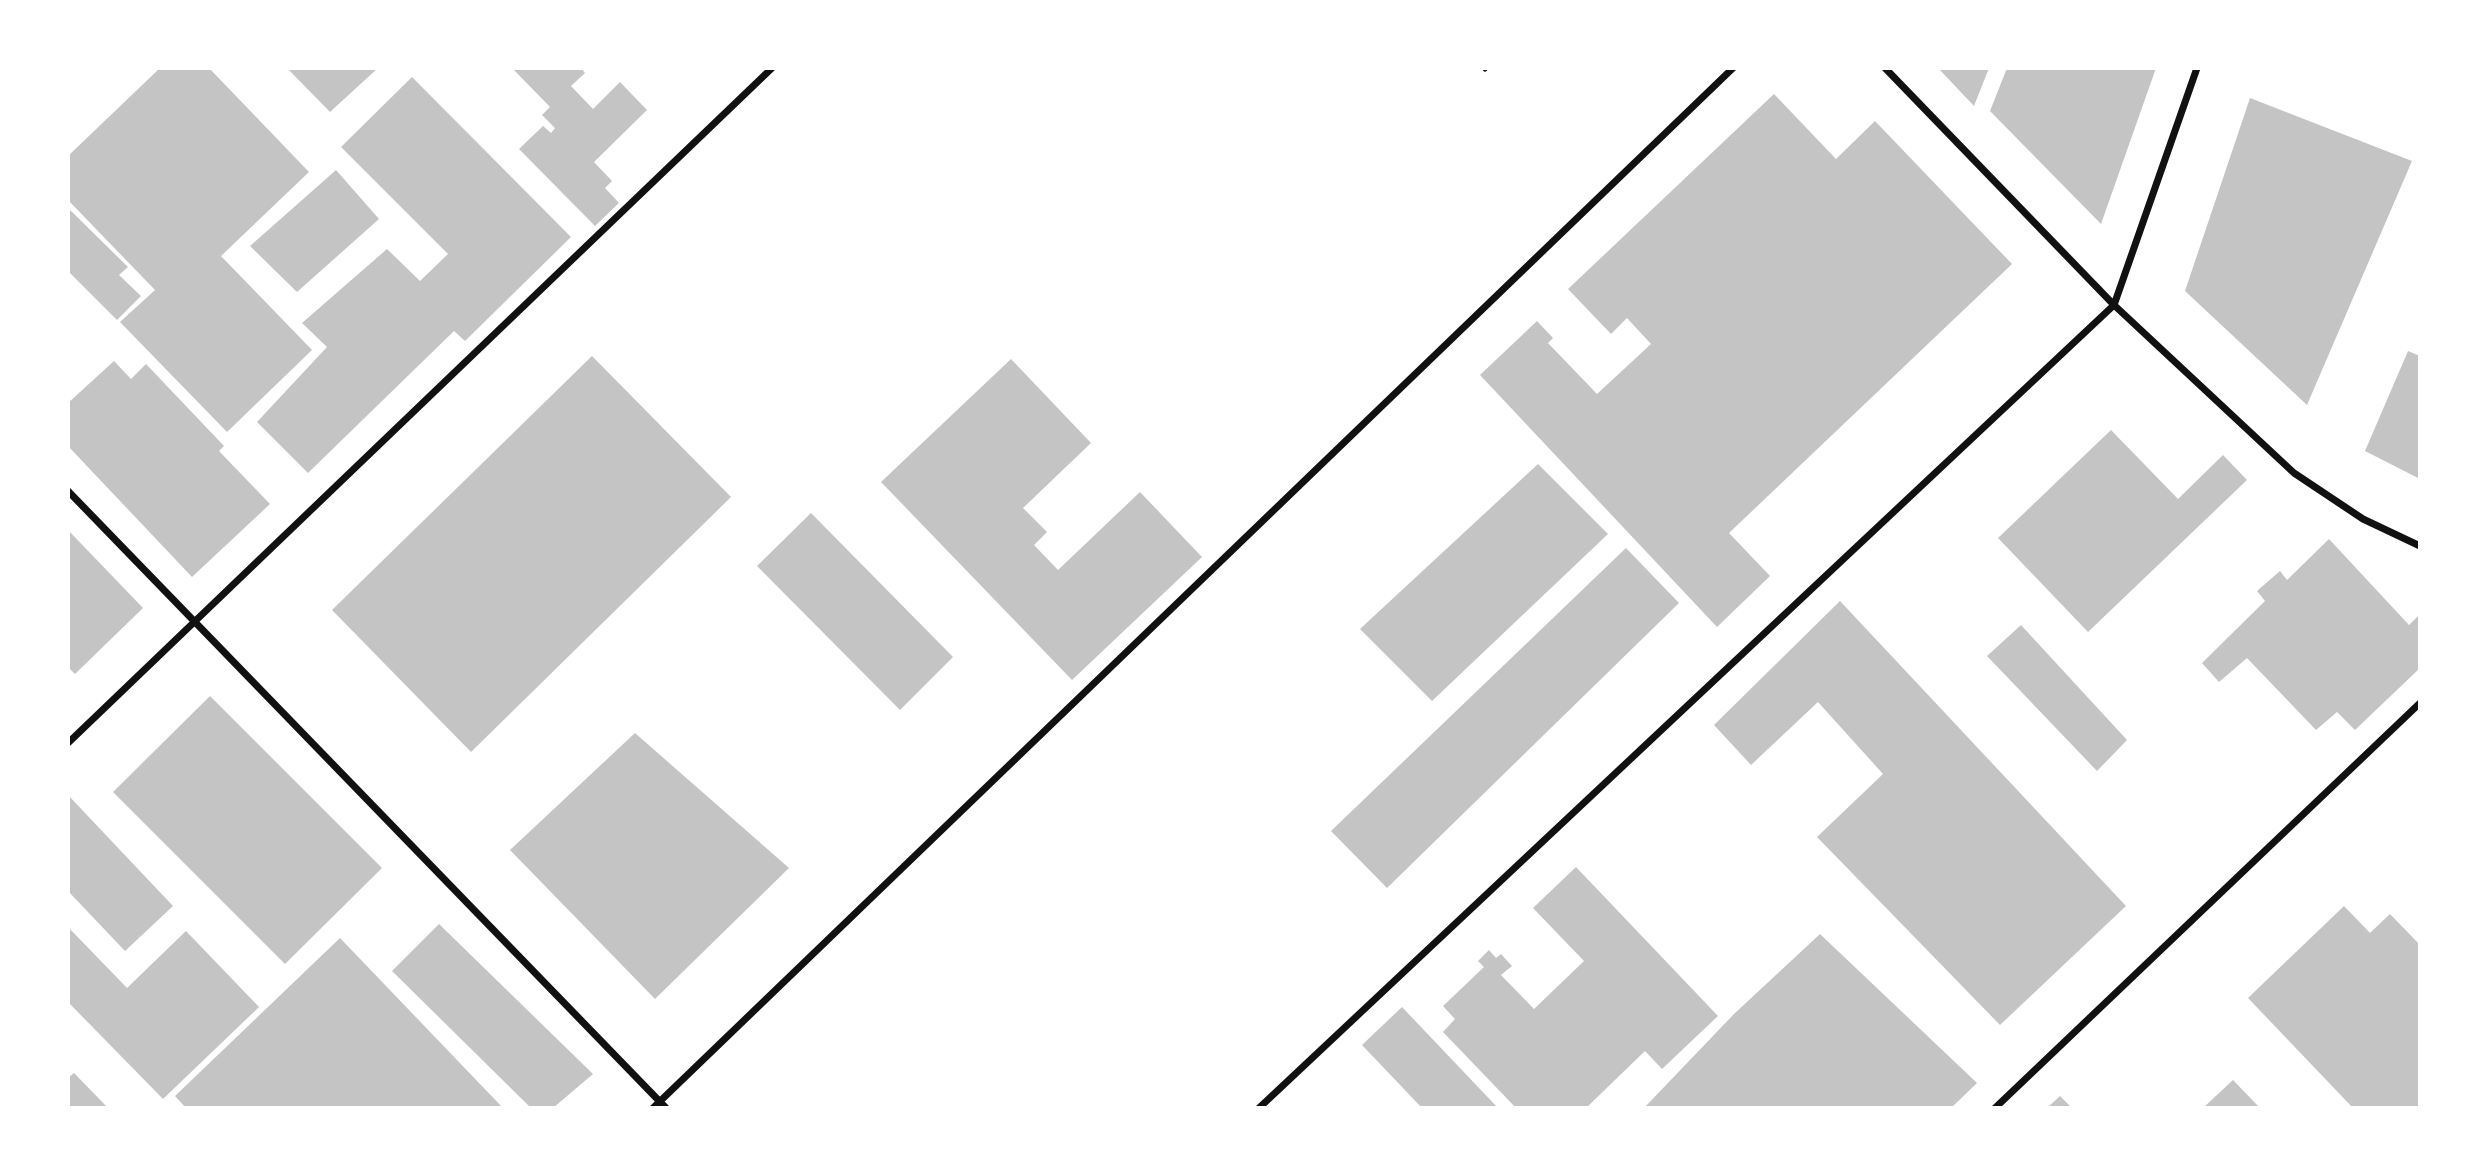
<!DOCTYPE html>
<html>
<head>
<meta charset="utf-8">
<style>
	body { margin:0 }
	#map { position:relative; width:2488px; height:1176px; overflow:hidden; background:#fff; font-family:"Space Grotesk",sans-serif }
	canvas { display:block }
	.frame { position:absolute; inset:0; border:70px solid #fff; pointer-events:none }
</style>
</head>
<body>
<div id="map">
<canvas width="2488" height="1176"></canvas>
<div class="frame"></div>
</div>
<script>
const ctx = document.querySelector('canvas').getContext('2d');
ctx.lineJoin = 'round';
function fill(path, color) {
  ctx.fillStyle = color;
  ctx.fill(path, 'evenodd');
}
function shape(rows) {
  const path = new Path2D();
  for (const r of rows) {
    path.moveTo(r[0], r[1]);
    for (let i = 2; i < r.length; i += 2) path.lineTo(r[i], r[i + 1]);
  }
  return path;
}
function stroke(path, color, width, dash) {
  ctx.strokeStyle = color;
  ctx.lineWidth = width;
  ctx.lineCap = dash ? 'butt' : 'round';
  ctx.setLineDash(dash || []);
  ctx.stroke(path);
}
const building = shape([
	[160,68,209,68,309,172,221,256,312,350,227,432,120,322,155,290,68,200,68,156],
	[287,68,378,68,330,112],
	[512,68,581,68,585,73,571,86,593,109,620,82,647,110,594,162,612,181,605,188,619,203,595,226,519,149,543,126,551,133,555,128,542,115,550,107],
	[1938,68,1989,68,1974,106],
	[2007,68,2156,68,2101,224,1990,111],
	[412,77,571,237,465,341,454,331,308,473,257,422,327,347,302,323,387,249,420,281,448,254,341,147],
	[1774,94,1836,159,1875,121,2012,264,1729,533,1770,576,1717,627,1480,375,1537,321,1553,338,1548,343,1597,394,1651,344,1627,318,1611,334,1568,289],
	[2250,98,2412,161,2307,405,2185,291],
	[336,170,379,219,297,292,250,246],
	[68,208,128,267,119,275,141,296,117,320,68,271],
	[2408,351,2420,356,2420,479,2365,451],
	[592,356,731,497,471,752,332,610],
	[1011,359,1091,443,1023,508,1047,532,1034,545,1058,570,1140,492,1202,557,1072,680,881,482],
	[114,361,131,379,146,364,224,446,219,451,270,504,192,577,68,446,68,403],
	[2111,430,2178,499,2223,455,2247,480,2088,632,1998,538],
	[1538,464,1608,534,1432,701,1360,629],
	[811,513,953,657,900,710,757,566],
	[68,530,143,608,75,674,68,667],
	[2329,539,2409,625,2420,614,2420,668,2355,730,2337,712,2316,730,2247,658,2219,682,2202,663,2265,601,2257,591,2280,571,2287,580],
	[1626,548,1679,603,1387,888,1331,831],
	[1840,601,2126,906,2000,1025,1817,837,1883,774,1818,702,1751,765,1714,725],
	[2021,625,2127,740,2097,771,1987,656],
	[210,696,382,868,285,964,113,792],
	[635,733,789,868,655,999,510,850],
	[68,795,173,906,125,951,68,891],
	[1576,867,1718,1016,1662,1069,1645,1051,1586,1108,1516,1108,1443,1032,1455,1019,1443,1006,1484,967,1478,961,1489,950,1496,958,1501,954,1512,966,1501,975,1534,1009,1584,961,1533,908],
	[2344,906,2370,933,2390,914,2420,945,2420,1108,2353,1108,2248,998],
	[439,924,593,1074,553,1108,531,1108,392,971],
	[68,927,127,988,186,931,259,1007,163,1099,68,1002],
	[1820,934,1977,1083,1951,1108,1644,1108,1734,1014],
	[340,938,503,1108,186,1108,175,1096],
	[1402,1007,1498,1108,1422,1108,1362,1045],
	[74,1073,108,1108,68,1108,68,1078],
	[2233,1080,2260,1108,2203,1108],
	[2060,1096,2072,1108,2047,1108]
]);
const service = shape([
	[1485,69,1486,68]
]);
const minor = shape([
	[1885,68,2114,305,2294,473,2363,519,2420,546],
	[68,491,666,1108],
	[68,743,772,68],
	[653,1108,1733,68],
	[1259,1108,2114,305,2197,68],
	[1995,1108,2420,703]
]);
fill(building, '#c4c4c4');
stroke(service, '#111', 5);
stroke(minor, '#111', 7);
</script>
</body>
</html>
